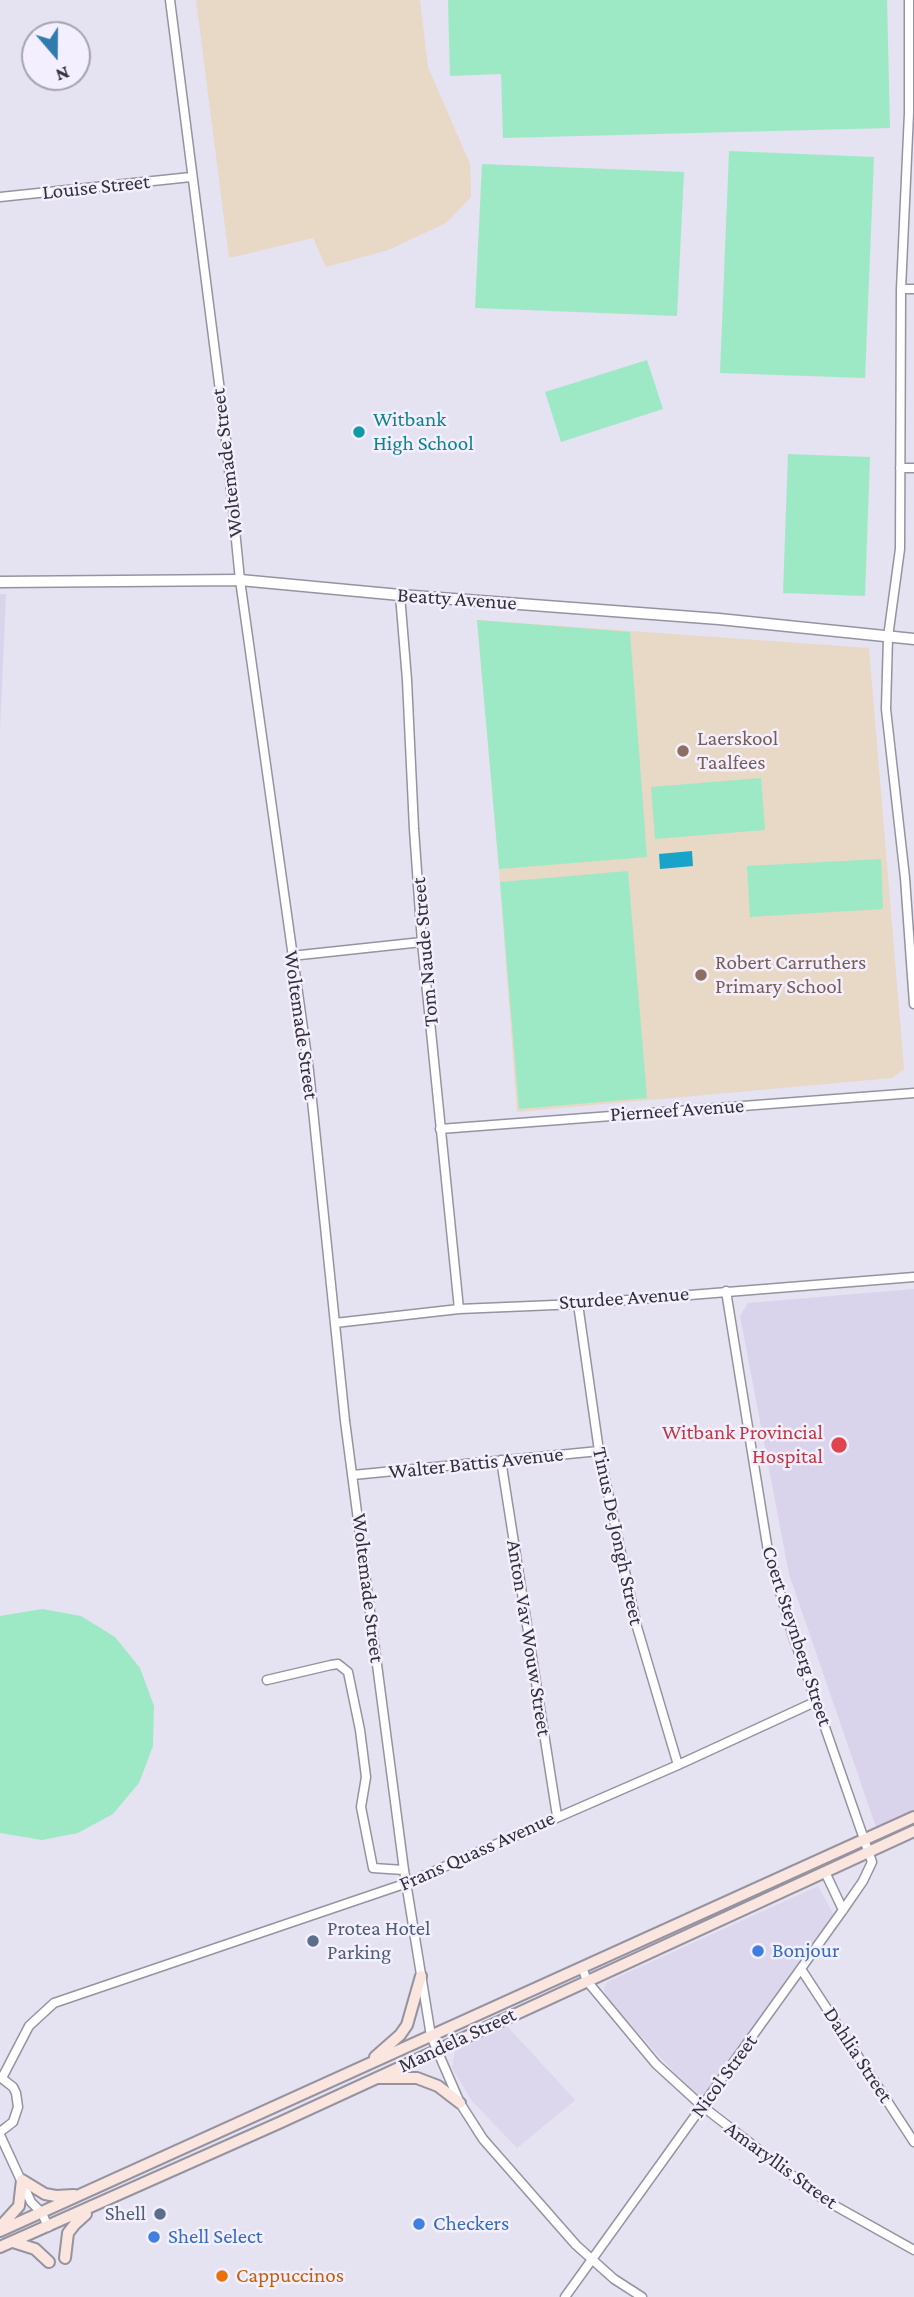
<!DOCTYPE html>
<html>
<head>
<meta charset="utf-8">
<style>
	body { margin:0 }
	#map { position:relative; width:914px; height:2297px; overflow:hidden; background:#e5e2f1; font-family:"Crimson Pro",serif }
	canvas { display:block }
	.north { position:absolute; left:21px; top:21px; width:70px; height:70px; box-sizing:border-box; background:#f3efff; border:2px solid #a6a3af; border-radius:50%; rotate:160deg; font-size:19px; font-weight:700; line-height:28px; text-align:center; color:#333137 }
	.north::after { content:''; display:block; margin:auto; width:24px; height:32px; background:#2e7bad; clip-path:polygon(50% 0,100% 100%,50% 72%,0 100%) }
</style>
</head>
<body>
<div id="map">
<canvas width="914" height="2297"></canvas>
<div class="north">N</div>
</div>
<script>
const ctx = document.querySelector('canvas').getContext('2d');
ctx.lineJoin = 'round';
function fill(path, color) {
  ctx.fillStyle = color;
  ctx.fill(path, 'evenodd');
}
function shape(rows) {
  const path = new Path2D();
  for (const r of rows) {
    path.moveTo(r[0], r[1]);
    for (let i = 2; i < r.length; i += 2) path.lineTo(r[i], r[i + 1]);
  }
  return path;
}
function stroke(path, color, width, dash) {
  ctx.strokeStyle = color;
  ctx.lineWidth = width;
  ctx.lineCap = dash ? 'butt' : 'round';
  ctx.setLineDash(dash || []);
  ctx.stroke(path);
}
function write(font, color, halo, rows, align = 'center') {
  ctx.font = font + ' "Crimson Pro",serif';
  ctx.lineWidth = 5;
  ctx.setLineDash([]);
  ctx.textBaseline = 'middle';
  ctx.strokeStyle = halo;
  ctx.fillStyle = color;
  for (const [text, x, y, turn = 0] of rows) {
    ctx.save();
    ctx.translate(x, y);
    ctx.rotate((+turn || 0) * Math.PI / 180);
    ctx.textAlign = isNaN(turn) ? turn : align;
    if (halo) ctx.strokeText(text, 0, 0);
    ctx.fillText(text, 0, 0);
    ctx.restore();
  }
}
const commercial = shape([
	[818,1886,835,1917,709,2092,700,2095,693,2093,606,1998,604,1989,607,1982],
	[507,2026,575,2100,517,2148,472,2101,452,2068,455,2051]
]);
const built = shape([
	[0,594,6,594,0,730],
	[914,1289,914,1810,876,1827,789,1574,740,1316,748,1303]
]);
const education = shape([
	[196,0,420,0,428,67,470,164,471,197,446,223,388,250,326,267,313,238,229,258],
	[477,620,869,648,904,1069,892,1078,517,1112,499,869]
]);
const green = shape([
	[448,0,887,0,890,128,503,138,501,74,450,76],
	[729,151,874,157,865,378,720,373],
	[482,164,684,172,677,316,475,308],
	[647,360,663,409,561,442,545,392],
	[788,454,870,457,865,596,783,593],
	[477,620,630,632,647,857,499,869],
	[761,778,765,830,655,839,651,787],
	[881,859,883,909,750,917,747,866],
	[628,871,647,1098,519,1109,500,882],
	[42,1609,81,1616,115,1637,140,1668,154,1706,153,1746,139,1783,113,1814,78,1833,42,1840,0,1833,0,1616]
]);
const water = shape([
	[692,851,693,866,660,869,659,854]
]);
const minor = shape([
	[170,0,225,430,240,580,309,1071,345,1421,404,1870,431,2036,460,2103,483,2139,576,2245,614,2279,642,2297],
	[909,0,909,113,901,289,900,549,888,637,886,709,905,878,914,1004],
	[0,197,191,177],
	[901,289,914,289],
	[900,468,914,468],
	[400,595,407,680,414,829,422,942,459,1309],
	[291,956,422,942],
	[440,1129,914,1093],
	[578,1304,599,1451,637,1627,678,1765],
	[335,1323,459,1309,578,1304,914,1277],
	[501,1460,557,1816],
	[353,1475,599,1451],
	[267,1680,331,1665,338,1664,348,1672,360,1730,366,1777,361,1807,373,1868,404,1870],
	[825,1872,843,1910],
	[582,1967,587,1981,656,2064,702,2106,823,2199,914,2250],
	[801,1969,914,2142],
	[0,2077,13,2087,16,2093,18,2107,13,2122,0,2132],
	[2,2078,29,2026,54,2003,407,1883,678,1765,817,1701],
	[0,2135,31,2202,42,2213,48,2227],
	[565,2297,843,1910,863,1881,872,1862,792,1633,768,1551,726,1291]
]);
const tertiary = shape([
	[0,582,240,580,400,595,719,619,914,639]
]);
const secondary = shape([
	[375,2057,400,2035,407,2025,421,1976],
	[379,2078,417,2078,438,2086,460,2103],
	[22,2180,45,2194,56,2196,74,2195],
	[0,2227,19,2206,22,2180],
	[0,2231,914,1817],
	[13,2242,35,2249,49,2262],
	[0,2247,279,2123,914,1831],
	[65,2258,68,2233,75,2224,86,2214]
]);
const markers = [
	[359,432,7,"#0f9aa8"],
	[683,751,7,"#8d6e63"],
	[701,975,7,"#8d6e63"],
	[839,1445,9,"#e0444e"],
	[313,1941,7,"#5c6f8a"],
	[758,1951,7,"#3f7fe0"],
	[160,2214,7,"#5c6f8a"],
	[419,2224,7,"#3f7fe0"],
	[154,2237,7,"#3f7fe0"],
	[222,2276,7,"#e8710a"]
];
const streetNames = [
	["Louise Street",96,187,-6],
	["Woltemade Street",227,463,-97],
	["Beatty Avenue",457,599,4],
	["Tom Naude Street",425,952,-95],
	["Woltemade Street",301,1025,82],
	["Pierneef Avenue",677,1110,-4],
	["Sturdee Avenue",624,1298,-4],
	["Walter Battis Avenue",476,1463,-6],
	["Tinus De Jongh Street",618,1536,78],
	["Woltemade Street",368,1588,83],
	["Coert Steynberg Street",797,1636,72],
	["Anton Vav Wouw Street",529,1638,81],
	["Frans Quass Avenue",477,1851,-24],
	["Mandela Street",457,2040,-25],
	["Dahlia Street",858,2055,57],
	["Nicol Street",724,2076,-54],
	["Amaryllis Street",781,2165,36]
];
const cultureNames = [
	["Witbank",373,420],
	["High School",373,444]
];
const educationNames = [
	["Laerskool",697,739],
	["Taalfees",697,763],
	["Robert Carruthers",715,963],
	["Primary School",715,987]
];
const healthNames = [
	["Witbank Provincial",823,1433],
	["Hospital",823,1457]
];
const serviceNames = [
	["Protea Hotel",327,1929],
	["Parking",327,1953],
	["Shell",146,2214,"right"]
];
const shopNames = [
	["Bonjour",772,1951],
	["Checkers",433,2224],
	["Shell Select",168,2237]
];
const foodNames = [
	["Cappuccinos",236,2276]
];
fill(commercial, '#dcd7ed');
fill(built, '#d9d4eb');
fill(education, '#e8d8c6');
fill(green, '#9de9c6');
fill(water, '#18a3c8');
stroke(minor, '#9693a1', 11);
stroke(tertiary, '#9693a1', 13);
stroke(secondary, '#9693a1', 14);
stroke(minor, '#fff', 8);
stroke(tertiary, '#fff', 10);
stroke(secondary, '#fbe6df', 10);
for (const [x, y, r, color] of markers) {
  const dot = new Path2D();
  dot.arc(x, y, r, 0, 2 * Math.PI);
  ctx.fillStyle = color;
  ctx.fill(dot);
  stroke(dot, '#f3efff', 2.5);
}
write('21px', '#333137', '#f3efff', streetNames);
write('21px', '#0d838f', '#f3efff', cultureNames, 'left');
write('21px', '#785e54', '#f3efff', educationNames, 'left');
write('21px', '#be3a42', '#f3efff', healthNames, 'right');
write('21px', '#4e5e75', '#f3efff', serviceNames, 'left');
write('21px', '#366cbe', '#f3efff', shopNames, 'left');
write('21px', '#c56008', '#f3efff', foodNames, 'left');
</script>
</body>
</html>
